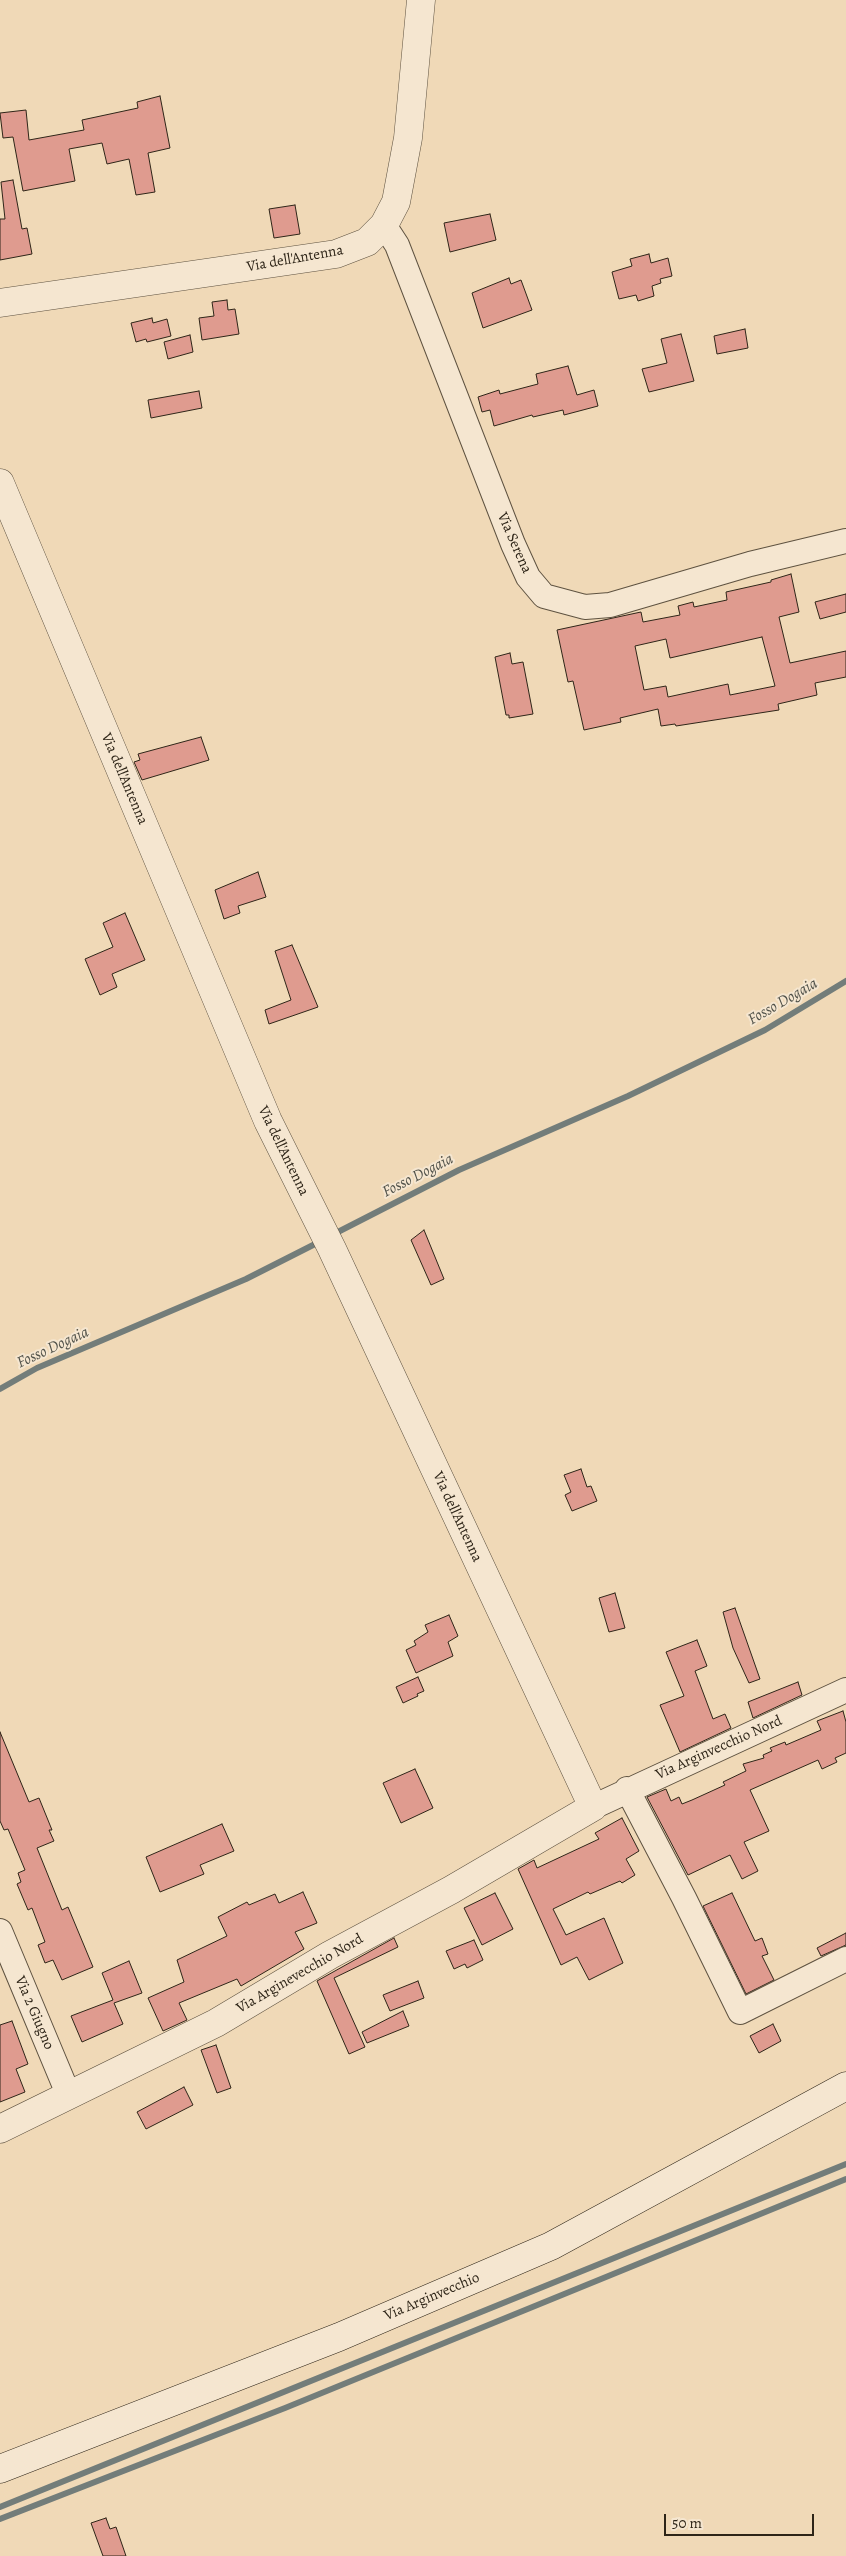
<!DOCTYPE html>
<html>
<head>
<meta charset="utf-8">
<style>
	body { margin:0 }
	#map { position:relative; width:846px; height:2556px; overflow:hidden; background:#f0d9b7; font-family:Alegreya,serif }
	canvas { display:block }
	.scale { position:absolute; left:664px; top:2514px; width:150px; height:22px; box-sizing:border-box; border:2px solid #2e2518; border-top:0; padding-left:6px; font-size:15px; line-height:18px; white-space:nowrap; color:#2e2518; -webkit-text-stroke:4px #f5e6d0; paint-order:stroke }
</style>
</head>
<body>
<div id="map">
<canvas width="846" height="2556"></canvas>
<div class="scale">50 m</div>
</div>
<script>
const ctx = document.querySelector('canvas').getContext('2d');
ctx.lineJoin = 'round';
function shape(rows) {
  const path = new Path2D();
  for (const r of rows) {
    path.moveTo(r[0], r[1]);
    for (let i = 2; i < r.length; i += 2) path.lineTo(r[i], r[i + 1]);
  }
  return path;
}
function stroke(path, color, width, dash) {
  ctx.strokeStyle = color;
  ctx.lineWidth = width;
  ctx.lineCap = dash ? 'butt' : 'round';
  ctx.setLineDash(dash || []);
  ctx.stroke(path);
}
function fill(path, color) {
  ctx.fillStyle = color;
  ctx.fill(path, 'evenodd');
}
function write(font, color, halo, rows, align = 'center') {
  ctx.font = font + ' Alegreya,serif';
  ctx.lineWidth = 4;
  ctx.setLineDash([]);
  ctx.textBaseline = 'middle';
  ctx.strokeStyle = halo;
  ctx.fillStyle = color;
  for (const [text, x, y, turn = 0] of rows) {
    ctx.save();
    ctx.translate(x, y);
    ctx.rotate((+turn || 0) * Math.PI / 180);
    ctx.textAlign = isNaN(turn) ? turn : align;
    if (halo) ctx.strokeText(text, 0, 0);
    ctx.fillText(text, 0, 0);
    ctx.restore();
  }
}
const stream = shape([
	[332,1235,459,1170,628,1096,765,1030,846,981],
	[0,1389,37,1368,246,1279,321,1241],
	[0,2507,846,2164],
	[0,2519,285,2408,846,2179]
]);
const building = shape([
	[160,96,170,148,148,153,155,192,136,195,129,159,107,164,102,143,69,149,75,181,23,191,13,137,3,138,0,113,26,110,29,140,84,130,82,120,138,108,137,102,160,96],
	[13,180,22,229,27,228,32,254,0,260,0,219,5,219,1,182,13,180],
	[295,205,300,234,274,238,269,209,295,205],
	[490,214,496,240,450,252,444,223,490,214],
	[649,254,651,263,668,258,672,276,660,279,661,283,652,286,654,296,638,301,636,295,619,299,612,272,632,266,630,259,649,254],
	[509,278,511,284,521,280,532,310,483,328,472,293,509,278],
	[227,300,228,310,235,309,239,334,202,340,199,318,214,316,212,302,227,300],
	[152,318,153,323,167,319,171,336,147,342,146,339,136,342,131,323,152,318],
	[745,329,748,348,717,354,714,336,745,329],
	[681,334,694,381,649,392,642,369,667,363,661,339,681,334],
	[190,335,193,352,168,359,164,342,190,335],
	[568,366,577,395,594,390,598,406,564,415,563,410,533,417,532,415,494,426,490,410,482,412,478,397,499,390,500,394,538,384,536,374,568,366],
	[199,391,202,408,151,418,148,400,199,391],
	[791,574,799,612,779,617,790,663,846,651,846,677,815,683,817,695,778,704,779,710,676,726,675,724,661,726,658,709,620,718,621,722,584,730,573,681,568,682,557,630,641,612,643,622,680,615,678,606,693,602,694,607,727,600,726,592,771,582,771,580,791,574],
	[762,637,775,686,730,695,728,684,668,697,666,686,644,690,635,646,666,639,670,658,762,637],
	[846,594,846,612,820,619,815,602,846,594],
	[510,653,512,664,523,662,533,714,509,718,509,715,506,715,495,657,510,653],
	[201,737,209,760,142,780,134,762,140,760,138,754,201,737],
	[258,872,266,897,238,906,240,913,224,919,215,890,258,872],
	[125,913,145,960,112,974,117,987,100,995,85,959,113,947,103,923,125,913],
	[292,945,318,1007,269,1024,265,1010,291,1000,275,951,292,945],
	[424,1230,444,1279,431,1285,411,1240,424,1230],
	[581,1469,587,1487,591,1486,597,1501,572,1511,565,1495,571,1492,564,1475,581,1469],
	[615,1593,625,1628,609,1632,599,1598,615,1593],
	[735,1608,760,1679,749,1683,733,1648,723,1612,735,1608],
	[449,1615,458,1636,448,1642,453,1656,416,1673,406,1650,416,1645,414,1641,428,1632,425,1625,449,1615],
	[697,1640,707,1666,695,1671,713,1719,725,1714,731,1728,680,1752,660,1705,684,1696,666,1652,697,1640],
	[418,1677,424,1691,417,1694,418,1696,403,1703,396,1687,418,1677],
	[798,1682,802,1695,753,1718,748,1702,798,1682],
	[843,1711,846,1722,846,1753,835,1758,837,1762,822,1769,818,1760,750,1790,769,1831,744,1842,758,1871,742,1879,730,1855,688,1875,647,1797,666,1789,671,1801,679,1797,682,1804,692,1800,725,1785,723,1782,746,1771,743,1764,764,1758,763,1755,772,1751,770,1748,785,1742,786,1745,821,1730,817,1721,843,1711],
	[0,1732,29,1802,39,1798,52,1830,49,1830,54,1841,37,1848,62,1910,68,1907,93,1967,62,1980,53,1960,45,1963,38,1945,45,1942,32,1908,28,1910,17,1884,21,1882,18,1873,25,1870,8,1829,4,1830,0,1821,0,1732],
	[415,1769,433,1808,401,1823,383,1783,415,1769],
	[622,1818,639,1851,626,1859,635,1875,622,1883,620,1881,590,1894,588,1892,553,1909,566,1935,604,1918,623,1963,589,1980,577,1957,561,1965,518,1869,534,1860,537,1868,599,1839,595,1833,622,1818],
	[222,1824,234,1851,200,1865,204,1874,160,1892,146,1857,222,1824],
	[303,1892,317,1923,295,1932,304,1949,241,1986,237,1979,179,2003,187,2020,163,2031,148,1998,184,1982,177,1960,227,1936,218,1917,247,1902,249,1905,275,1894,279,1903,303,1892],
	[495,1893,513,1929,482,1945,464,1908,495,1893],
	[732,1893,755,1941,762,1938,768,1954,762,1956,774,1980,746,1994,703,1906,732,1893],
	[846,1933,846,1945,821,1956,817,1948,846,1933],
	[394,1938,398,1947,334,1978,365,2047,349,2054,317,1981,394,1938],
	[474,1940,483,1960,467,1968,465,1964,454,1969,446,1951,474,1940],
	[129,1961,142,1993,114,2003,123,2024,82,2042,71,2016,113,2000,102,1973,129,1961],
	[418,1981,424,1998,390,2011,383,1995,418,1981],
	[403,2011,409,2026,367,2043,362,2032,403,2011],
	[12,2021,28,2064,16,2069,25,2092,0,2102,0,2025,12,2021],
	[773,2024,781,2041,759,2053,750,2036,773,2024],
	[216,2045,231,2088,217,2093,201,2050,216,2045],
	[184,2087,193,2105,146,2129,137,2112,184,2087],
	[106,2518,110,2529,116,2527,126,2556,103,2556,91,2523,106,2518]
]);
const minor = shape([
	[384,225,397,245,513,544,528,577,544,596,585,607,610,605,750,564,846,541],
	[627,1789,684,1898,740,2012,846,1959],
	[593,1807,846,1690],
	[0,1931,69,2096]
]);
const tertiary = shape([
	[0,303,336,254,367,242,384,225,396,202,408,138,421,0],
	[0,483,268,1121,332,1249,593,1807,451,1890,330,1955,216,2023,0,2129]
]);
const secondary = shape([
	[0,2469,339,2337,551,2246,846,2086]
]);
const streetNames = [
	["Via dell'Antenna",295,259,-10],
	["Via Serena",514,543,66],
	["Via dell'Antenna",124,779,67],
	["Via dell'Antenna",283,1151,64],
	["Via dell'Antenna",457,1517,65],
	["Via Arginvecchio Nord",719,1748,-24],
	["Via Arginevecchio Nord",300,1974,-30],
	["Via 2 Giugno",34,2013,67],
	["Via Arginvecchio",432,2297,-23]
];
const waterNames = [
	["Fosso Dogaia",783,1002,-30],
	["Fosso Dogaia",418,1176,-27],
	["Fosso Dogaia",53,1348,-25]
];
stroke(stream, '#737d7a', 6);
fill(building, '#df9b8f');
stroke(building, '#2e2518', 1);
stroke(minor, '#5e5240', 26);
stroke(tertiary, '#5e5240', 29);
stroke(secondary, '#2e2518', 29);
stroke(minor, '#f5e6d0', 24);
stroke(tertiary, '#f5e6d0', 28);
stroke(secondary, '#f5e6d0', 28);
write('15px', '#2e2518', '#f5e6d0', streetNames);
write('italic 16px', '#505149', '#f5e6d0', waterNames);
</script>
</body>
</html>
